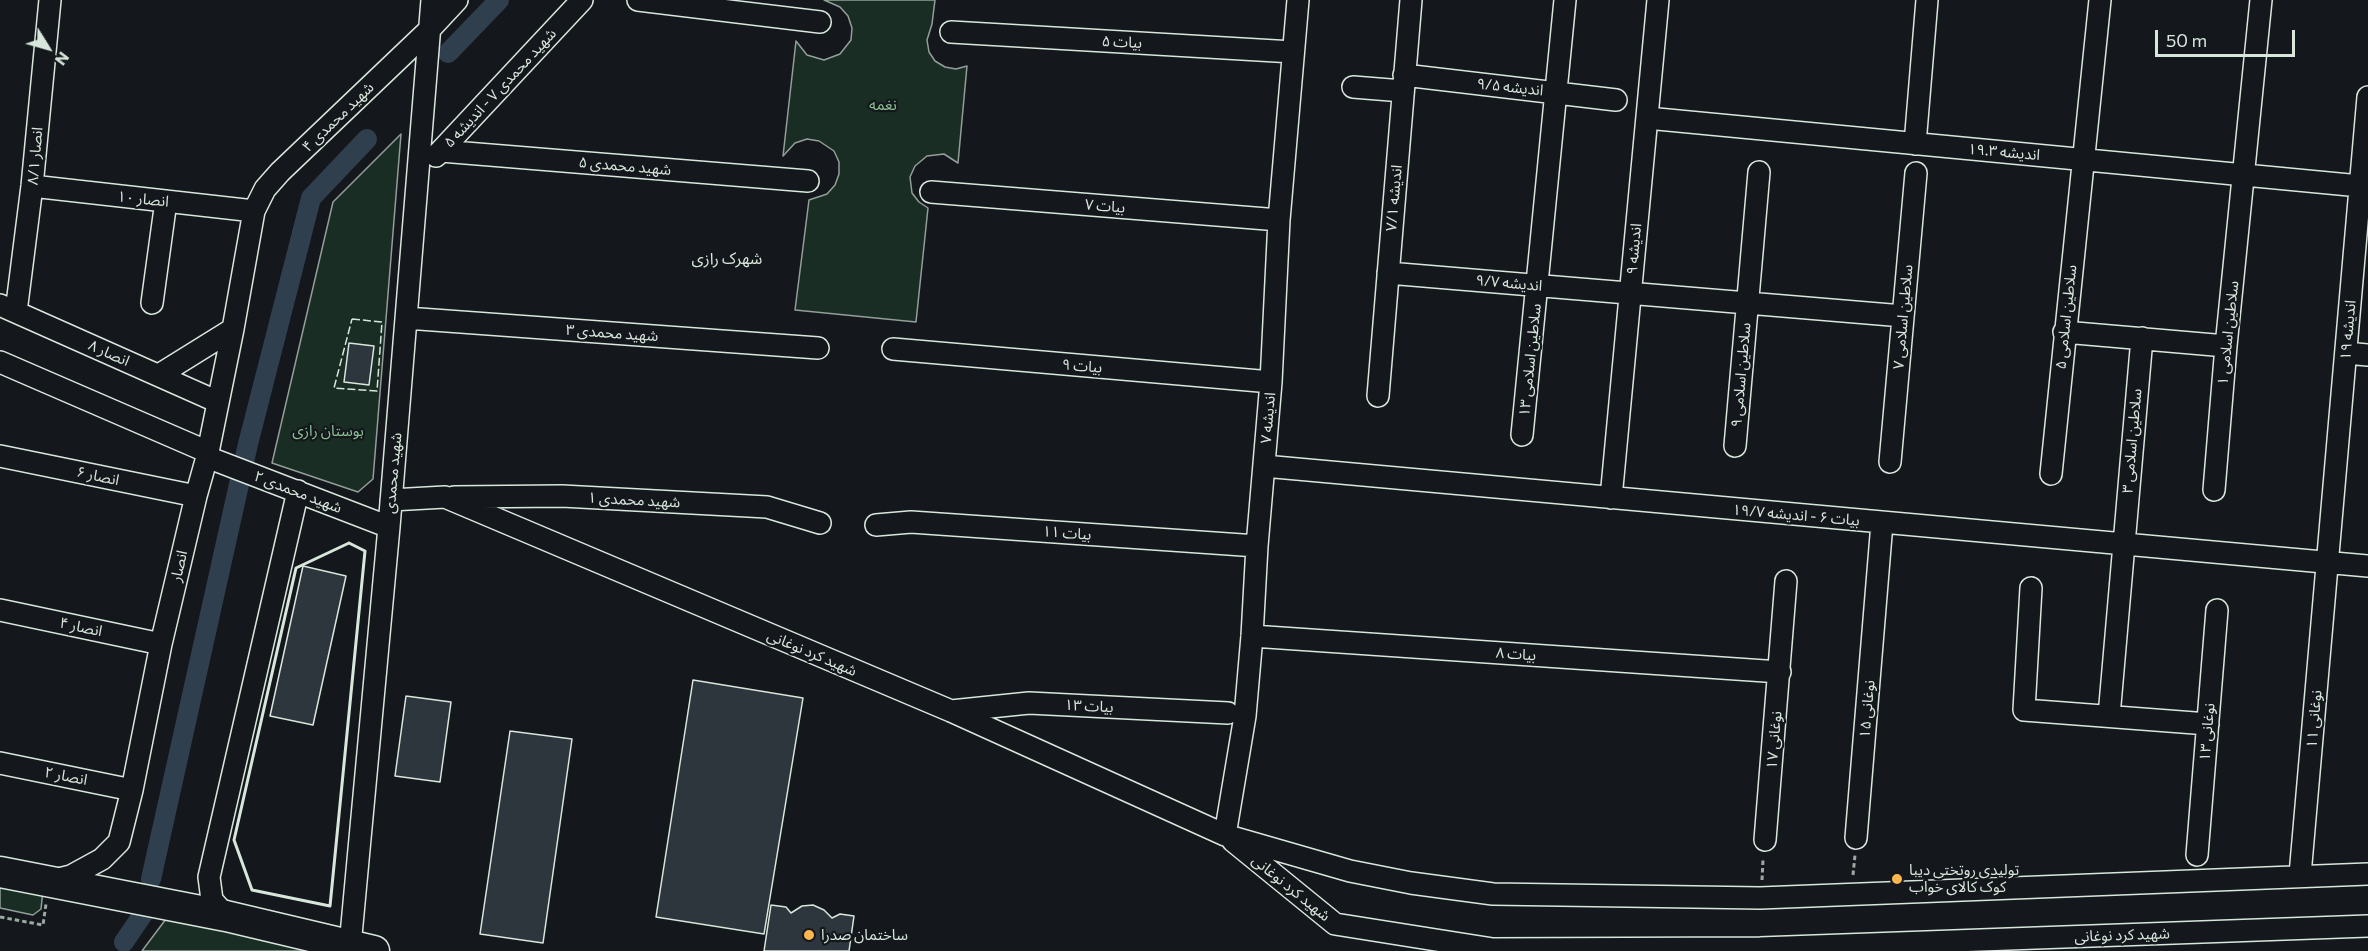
<!DOCTYPE html>
<html>
<head>
<meta charset="utf-8">
<style>
	body { margin:0 }
	#map { position:relative; width:2368px; height:951px; overflow:hidden; background:#14181c; font-family:Commissioner,sans-serif }
	canvas { display:block }
	.north { position:absolute; left:18px; top:18px; width:60px; height:60px; -webkit-text-stroke:4px #14181c; paint-order:stroke; rotate:127deg; font-size:16px; font-weight:700; line-height:24px; text-align:center; color:#d8e6dc }
	.north::after { content:''; display:block; margin:auto; width:21px; height:27px; background:#d8e6dc; clip-path:polygon(50% 0,100% 100%,50% 72%,0 100%) }
	.scale { position:absolute; left:2155px; top:30px; width:140px; height:27px; box-sizing:border-box; border:3px solid #d8e6dc; border-top:0; padding-left:8px; font-size:18px; line-height:21px; white-space:nowrap; color:#d8e6dc; -webkit-text-stroke:4px #14181c; paint-order:stroke }
</style>
</head>
<body>
<div id="map">
<canvas width="2368" height="951"></canvas>
<div class="north">N</div>
<div class="scale">50 m</div>
</div>
<script>
const ctx = document.querySelector('canvas').getContext('2d');
ctx.lineJoin = 'round';
function fill(path, color) {
  ctx.fillStyle = color;
  ctx.fill(path, 'evenodd');
}
function shape(rows) {
  const path = new Path2D();
  for (const r of rows) {
    path.moveTo(r[0], r[1]);
    for (let i = 2; i < r.length; i += 2) path.lineTo(r[i], r[i + 1]);
  }
  return path;
}
function stroke(path, color, width, dash) {
  ctx.strokeStyle = color;
  ctx.lineWidth = width;
  ctx.lineCap = dash ? 'butt' : 'round';
  ctx.setLineDash(dash || []);
  ctx.stroke(path);
}
function write(font, color, halo, rows, align = 'center') {
  ctx.font = font + ' Commissioner,"Noto Sans Arabic",sans-serif';
  ctx.lineWidth = 4.5;
  ctx.setLineDash([]);
  ctx.textBaseline = 'middle';
  ctx.strokeStyle = halo;
  ctx.fillStyle = color;
  for (const [text, x, y, turn = 0] of rows) {
    ctx.save();
    ctx.translate(x, y);
    ctx.rotate((+turn || 0) * Math.PI / 180);
    ctx.textAlign = isNaN(turn) ? turn : align;
    if (halo) ctx.strokeText(text, 0, 0);
    ctx.fillText(text, 0, 0);
    ctx.restore();
  }
}
const green = shape([
	[824,0,935,0,932,24,927,40,929,52,935,61,945,67,956,69,967,66,958,163,944,154,927,156,915,166,910,177,912,193,919,202,928,208,916,322,795,310,809,200,827,194,835,185,839,174,839,162,834,151,819,141,807,139,795,143,783,156,796,41,807,55,824,60,840,54,851,40,852,28,848,16,840,7,824,0],
	[401,134,373,479,358,492,272,463,333,202,401,134],
	[0,882,43,890,41,909,33,915,0,908,0,882],
	[169,915,329,951,142,951,169,915]
]);
const canal = shape([
	[448,53,499,0],
	[151,879,248,444,311,198,367,139],
	[124,942,143,914]
]);
const building = shape([
	[349,343,374,346,369,385,344,382,349,343],
	[303,566,346,576,313,725,270,716,303,566],
	[693,680,803,698,764,934,656,917,693,680],
	[406,696,451,702,440,782,395,776,406,696],
	[510,731,572,739,543,943,480,934,510,731],
	[771,905,786,907,791,913,802,906,813,905,824,910,832,918,840,914,854,916,849,951,764,951,771,905]
]);
const path = shape([
	[1853,875,1855,855],
	[1762,880,1763,860],
	[0,917,43,925,46,904]
]);
const minor = shape([
	[638,0,820,22],
	[951,32,1293,52],
	[1404,75,1616,100],
	[1353,87,1403,91],
	[1647,118,2360,186],
	[1915,144,1927,0],
	[441,151,808,181],
	[436,156,582,0],
	[32,186,254,211],
	[931,192,1279,220],
	[1388,273,1903,316],
	[152,303,166,201],
	[0,305,218,402],
	[16,312,32,186,50,0],
	[406,318,818,348],
	[2064,332,2226,346],
	[893,349,1271,382],
	[2346,353,2368,355],
	[0,362,208,452],
	[159,375,233,329],
	[1378,396,1411,0],
	[1522,435,1565,0],
	[1735,446,1759,172],
	[0,456,196,496],
	[207,457,389,527],
	[1890,462,1916,173],
	[1264,466,2368,566],
	[2051,474,2100,0],
	[2214,490,2226,346,2261,0],
	[454,497,562,496,767,507,820,523],
	[1611,498,1658,0],
	[391,500,445,497,951,711,1225,835,1350,871,1411,883,1493,894,1760,898,2368,874],
	[876,525,911,522,1257,546],
	[2031,588,2024,710,2208,724],
	[0,610,161,644],
	[1252,636,1780,672],
	[951,711,1029,703,1228,713],
	[2109,716,2142,338],
	[0,763,132,790],
	[1225,835,1245,716,1252,636,1257,546,1271,382,1279,220,1298,0],
	[1856,838,1882,523],
	[1765,840,1786,581],
	[1233,841,1335,924,1493,949,1760,948,2368,926],
	[2197,855,2217,610],
	[2300,875,2368,97],
	[51,881,71,876,102,859,119,842,132,790,161,644,196,496,207,457,233,329,254,211,265,189,280,172,429,30,457,0],
	[226,916,212,900,209,877,298,491],
	[350,946,389,527,432,0]
]);
const highway = shape([
	[0,872,226,916,374,951]
]);
const fence = shape([
	[352,319,382,322,377,391,334,388,352,319]
]);
const wall = shape([
	[349,543,365,551,330,906,252,890,234,840,296,568,349,543]
]);
const markers = [
	[1897,879,6,"#ffb74d"],
	[809,935,6,"#ffb74d"]
];
const streetNames = [
	["بیات ۵",1122,42,3],
	["اندیشه ۹/۵",1510,87,6],
	["شهید محمدی ۷ - اندیشه ۵",500,88,-47],
	["شهید محمدی ۴",338,117,-44],
	["اندیشه ۱۹.۳",2004,152,5],
	["انصار ۸/۱",35,156,-85],
	["شهید محمدی ۵",625,166,5],
	["اندیشه ۷/۱",1394,198,-85],
	["انصار ۱۰",143,199,6],
	["بیات ۷",1105,206,5],
	["اندیشه ۹",1634,249,-85],
	["اندیشه ۹/۷",1509,283,5],
	["سلاطین اسلامی ۷",1903,317,-85],
	["سلاطین اسلامی ۵",2066,317,-84],
	["اندیشه ۱۹",2348,330,-85],
	["شهید محمدی ۳",612,333,4],
	["سلاطین اسلامی ۱",2228,333,-84],
	["انصار ۸",109,353,24],
	["سلاطین اسلامی ۱۳",1530,360,-84],
	["بیات ۹",1082,366,5],
	["سلاطین اسلامی ۹",1741,375,-85],
	["اندیشه ۷",1268,418,-85],
	["سلاطین اسلامی ۳",2132,441,-85],
	["شهید محمدی",393,473,-85],
	["انصار ۶",98,476,12],
	["شهید محمدی ۲",298,492,21],
	["شهید محمدی ۱",634,500,3],
	["بیات ۶ - اندیشه ۱۹/۷",1796,515,5],
	["بیات ۱۱",1067,533,4],
	["انصار",179,566,-77],
	["انصار ۴",81,627,12],
	["شهید کرد نوغانی",812,653,23],
	["بیات ۸",1516,654,4],
	["بیات ۱۳",1089,706,3],
	["نوغانی ۱۵",1867,709,-85],
	["نوغانی ۱۱",2314,719,-85],
	["نوغانی ۱۳",2207,732,-85],
	["نوغانی ۱۷",1774,740,-85],
	["انصار ۲",66,776,11],
	["شهید کرد نوغانی",1291,888,39],
	["شهید کرد نوغانی",2122,935,-2]
];
const parkNames = [
	["نغمه",883,105],
	["بوستان رازی",328,431]
];
const poiNames = [
	["تولیدی روتختی دیبا",1909,870],
	["کوک کالای خواب",1909,887],
	["ساختمان صدرا",821,935]
];
const neighbourhoodNames = [
	["شهرک رازی",727,259]
];
fill(green, '#1a2d24');
stroke(green, '#939e99', 1.5);
stroke(canal, '#2f3f4d', 20);
fill(building, '#2c363c');
stroke(building, '#d8e6dc', 1.5);
stroke(minor, '#d8e6dc', 24);
stroke(highway, '#d8e6dc', 33);
stroke(path, '#9da8a2', 3, [4.5, 3]);
stroke(minor, '#14181c', 21);
stroke(highway, '#14181c', 30);
stroke(fence, '#d8e6dc', 1.5, [8, 3]);
stroke(wall, '#d8e6dc', 3);
for (const [x, y, r, color] of markers) {
  const dot = new Path2D();
  dot.arc(x, y, r, 0, 2 * Math.PI);
  ctx.fillStyle = color;
  ctx.fill(dot);
  stroke(dot, '#14181c', 2);
}
write('15px', '#d8e6dc', '#14181c', streetNames);
write('15px', '#8ac095', '#14181c', parkNames);
write('15px', '#d8e6dc', '#14181c', poiNames, 'left');
write('16px', '#d8e6dc', '#14181c', neighbourhoodNames);
</script>
</body>
</html>
